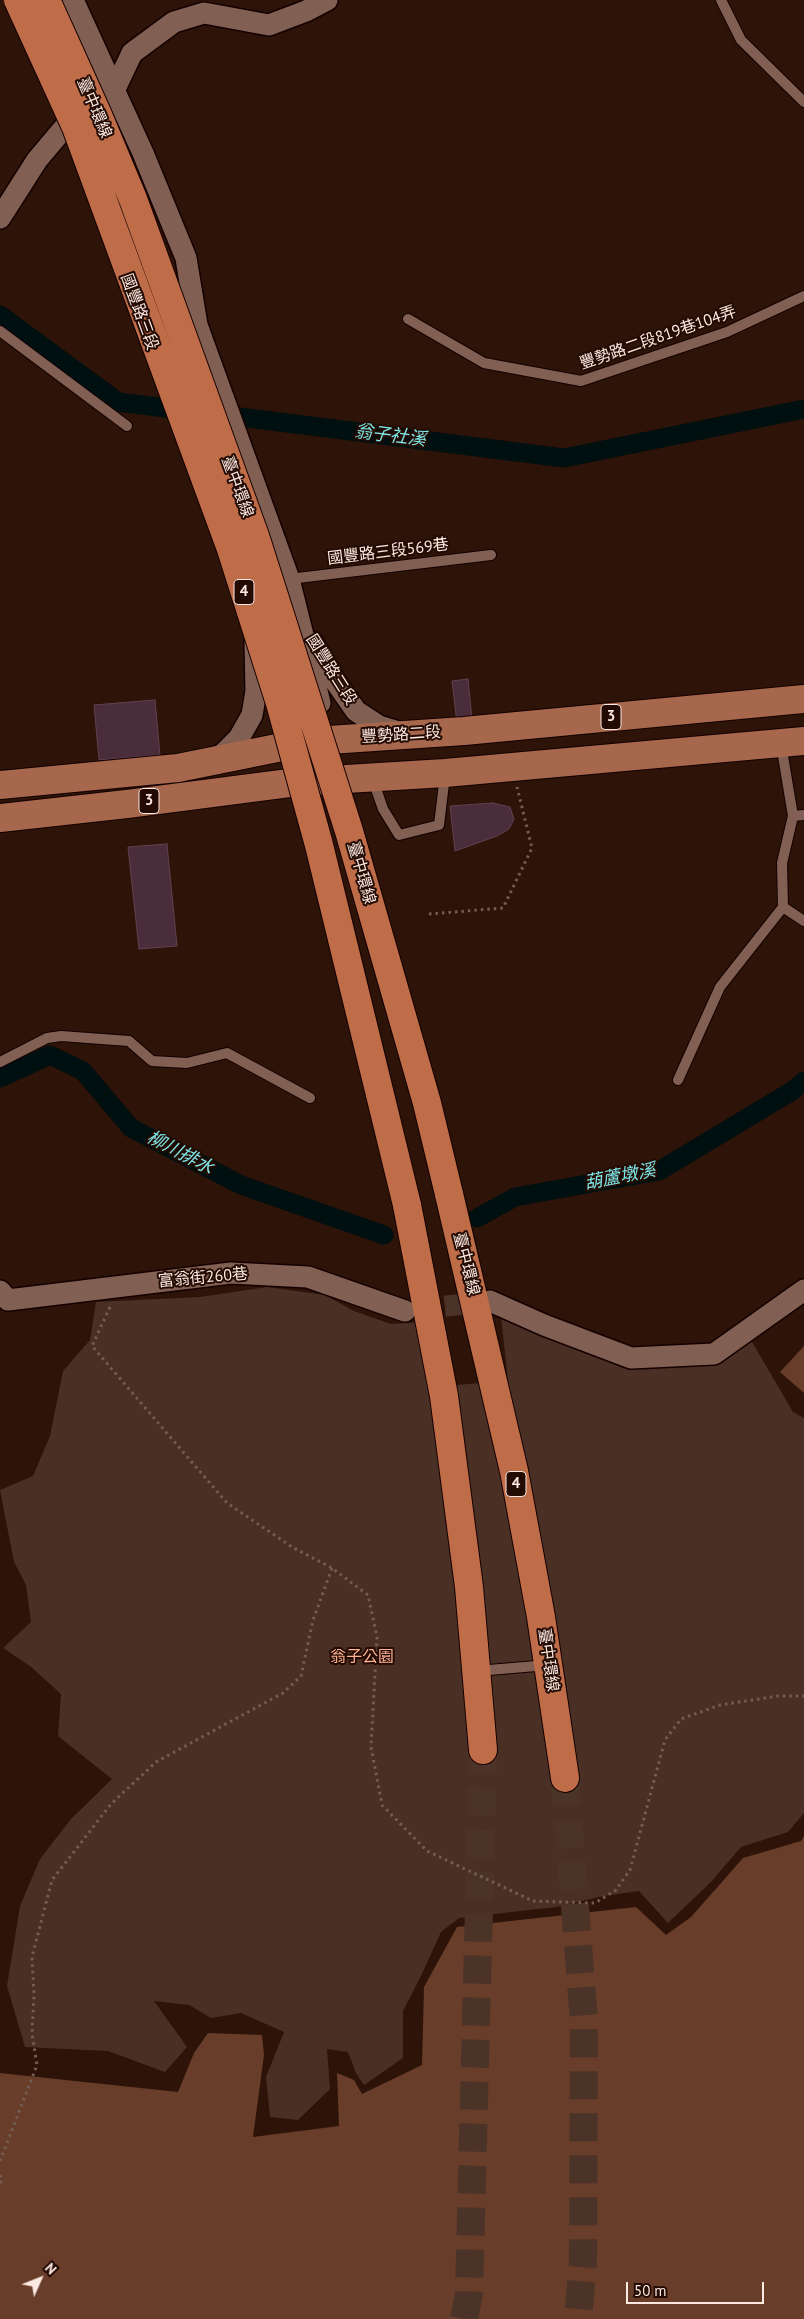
<!DOCTYPE html>
<html>
<head>
<meta charset="utf-8">
<style>
	body { margin:0 }
	#map { position:relative; width:804px; height:2319px; overflow:hidden; background:#2d1308; font-family:"PT Sans",sans-serif }
	canvas { display:block }
	.north { position:absolute; left:15px; top:2254px; width:50px; height:50px; -webkit-text-stroke:4px #230a02; paint-order:stroke; rotate:46deg; font-size:14px; font-weight:700; line-height:20px; text-align:center; color:#fbe8e0 }
	.north::after { content:''; display:block; margin:auto; width:18px; height:22px; background:#fbe8e0; clip-path:polygon(50% 0,100% 100%,50% 72%,0 100%) }
	.scale { position:absolute; left:626px; top:2282px; width:138px; height:22px; box-sizing:border-box; border:2px solid #fbe8e0; border-top:0; padding-left:6px; font-size:15px; line-height:18px; white-space:nowrap; color:#fbe8e0; -webkit-text-stroke:4px #230a02; paint-order:stroke }
</style>
</head>
<body>
<div id="map">
<canvas width="804" height="2319"></canvas>
<div class="north">N</div>
<div class="scale">50 m</div>
</div>
<script>
const ctx = document.querySelector('canvas').getContext('2d');
ctx.lineJoin = 'round';
function fill(path, color) {
  ctx.fillStyle = color;
  ctx.fill(path, 'evenodd');
}
function shape(rows) {
  const path = new Path2D();
  for (const r of rows) {
    path.moveTo(r[0], r[1]);
    for (let i = 2; i < r.length; i += 2) path.lineTo(r[i], r[i + 1]);
  }
  return path;
}
function stroke(path, color, width, dash) {
  ctx.strokeStyle = color;
  ctx.lineWidth = width;
  ctx.lineCap = dash ? 'butt' : 'round';
  ctx.setLineDash(dash || []);
  ctx.stroke(path);
}
function write(font, color, halo, rows, align = 'center') {
  ctx.font = font + ' "PT Sans","Noto Sans TC",sans-serif';
  ctx.lineWidth = 4;
  ctx.setLineDash([]);
  ctx.textBaseline = 'middle';
  ctx.strokeStyle = halo;
  ctx.fillStyle = color;
  for (const [text, x, y, turn = 0] of rows) {
    ctx.save();
    ctx.translate(x, y);
    ctx.rotate((+turn || 0) * Math.PI / 180);
    ctx.textAlign = isNaN(turn) ? turn : align;
    if (halo) ctx.strokeText(text, 0, 0);
    ctx.fillText(text, 0, 0);
    ctx.restore();
  }
}
const green = shape([
	[267,1287,325,1295,354,1311,391,1324,422,1322,430,1387,508,1381,500,1307,667,1363,748,1335,793,1412,804,1418,804,1813,788,1832,741,1847,711,1882,668,1923,639,1891,603,1896,556,1907,459,1918,441,1932,421,1976,403,2011,403,2058,364,2085,356,2073,348,2052,327,2049,330,2089,298,2120,270,2117,266,2077,284,2032,241,2013,211,2018,189,2005,154,2001,187,2047,165,2072,108,2051,25,2047,7,1986,20,1906,40,1859,71,1819,112,1779,58,1736,61,1694,30,1666,3,1648,31,1622,26,1585,14,1562,0,1490,33,1476,50,1436,63,1371,90,1340,96,1302,200,1297]
]);
const forest = shape([
	[804,1346,804,1393,780,1372],
	[804,1836,804,2319,0,2319,0,2073,178,2092,194,2053,208,2033,262,2035,264,2055,253,2137,339,2126,337,2073,354,2080,362,2094,422,2065,424,1987,457,1927,636,1907,666,1935,691,1917,743,1858,801,1841]
]);
const canal = shape([
	[0,315,118,402,189,411],
	[216,414,564,458,804,409],
	[0,1078,50,1055,83,1071,131,1128,241,1185,384,1235],
	[477,1218,515,1197,659,1171,792,1091,804,1081]
]);
const building = shape([
	[468,679,472,720,457,723,452,681,468,679],
	[155,700,160,755,99,760,94,705,155,700],
	[493,803,510,807,514,819,509,829,497,836,455,851,450,806,493,803],
	[167,844,177,946,139,949,128,847,167,844]
]);
const streetTunnel = shape([
	[413,1310,490,1301]
]);
const highwayTunnel = shape([
	[565,1778,584,2022,583,2262,578,2319],
	[464,2319,469,2294,483,1750]
]);
const path = shape([
	[429,914,503,908,532,848,517,787],
	[110,1307,92,1346,227,1503,292,1547,332,1568,368,1595,377,1637,371,1747,382,1805,427,1851,533,1901,595,1903,616,1890,630,1870,665,1740,681,1719,720,1705,778,1696,804,1696],
	[0,2161,37,2065,32,2034,34,1994,32,1957,52,1880,111,1804,156,1762,283,1693,301,1676,313,1620,332,1568],
	[0,2175,2,2180,0,2184]
]);
const lane = shape([
	[721,0,741,40,804,102],
	[408,319,484,363,581,381,727,332,804,296],
	[0,331,127,426],
	[289,579,491,555],
	[373,780,383,809,399,835,439,825,445,775],
	[793,816,804,815],
	[783,907,804,921],
	[0,1062,47,1038,61,1036,129,1041,152,1061,187,1063,227,1053,310,1098],
	[678,1080,720,987,783,907,782,863,793,816,781,744],
	[477,1671,548,1665]
]);
const street = shape([
	[73,0,143,153,186,258,197,325,289,579,320,703],
	[0,218,37,160,69,122,114,91,132,53,174,22,204,13,269,25,306,11,327,0],
	[313,643,333,678,356,711,379,726,402,733],
	[212,760,223,754,239,738,252,715,256,691,255,643],
	[0,1291,8,1300,231,1273,308,1277,405,1311],
	[490,1301,544,1325,631,1358,714,1354,804,1290]
]);
const primary = shape([
	[0,785,178,768,287,746,329,740,464,731,804,699],
	[0,818,127,804,297,782,445,773,804,741]
]);
const highway = shape([
	[449,1194,514,1471,541,1617,565,1778],
	[407,1205,444,1396,469,1587,483,1750]
]);
const highwayBridge = shape([
	[18,0,76,127,231,549,280,703,319,845,407,1205],
	[46,0,97,113,133,199,255,536,349,831,427,1103,449,1194]
]);
const shields = [
	[244,592,20],
	[611,717,20],
	[149,801,20],
	[516,1484,20]
];
const shieldNames = [
	["4",244,592],
	["3",611,717],
	["3",149,801],
	["4",516,1484]
];
const streetNames = [
	["臺中環線",94,108,67],
	["國豐路三段",139,312,70],
	["豐勢路二段819巷104弄",658,338,-19],
	["臺中環線",237,487,70],
	["國豐路三段569巷",388,552,-7],
	["國豐路三段",331,670,58],
	["豐勢路二段",401,735,-4],
	["臺中環線",361,873,74],
	["臺中環線",466,1264,76],
	["富翁街260巷",203,1278,-5],
	["臺中環線",548,1660,82]
];
const parkNames = [
	["翁子公園",362,1657]
];
const waterNames = [
	["翁子社溪",390,436,7],
	["柳川排水",180,1153,28],
	["葫蘆墩溪",620,1177,-11]
];
fill(green, '#4a3024');
fill(forest, '#683d2a');
stroke(canal, '#000f10', 19);
fill(building, '#4a2d3a');
stroke(building, '#614250', 1);
stroke(streetTunnel, '#4c3328', 21, [21, 11]);
stroke(highwayTunnel, '#4c3328', 28, [28, 14]);
stroke(lane, '#140100', 12);
stroke(street, '#140100', 24);
stroke(primary, '#140100', 30);
stroke(highway, '#140100', 30);
stroke(path, '#755d53', 3, [2.5, 4]);
stroke(lane, '#816053', 10);
stroke(street, '#816053', 21);
stroke(primary, '#a6674c', 28);
stroke(highway, '#bf6c48', 28);
stroke(highwayBridge, '#140100', 30, []);
stroke(highwayBridge, '#bf6c48', 28);
for (const [x, y, w] of shields) {
  const box = new Path2D();
  box.roundRect(x - w / 2, y - 12.5, w, 25, 4);
  ctx.fillStyle = '#230a02';
  ctx.fill(box);
  stroke(box, '#fbe8e0', 1);
}
write('bold 15px', '#fbe8e0', null, shieldNames);
write('16px', '#fbe8e0', '#230a02', streetNames);
write('16px', '#feb394', '#230a02', parkNames);
write('italic 18px', '#7de6e8', '#230a02', waterNames);
</script>
</body>
</html>
